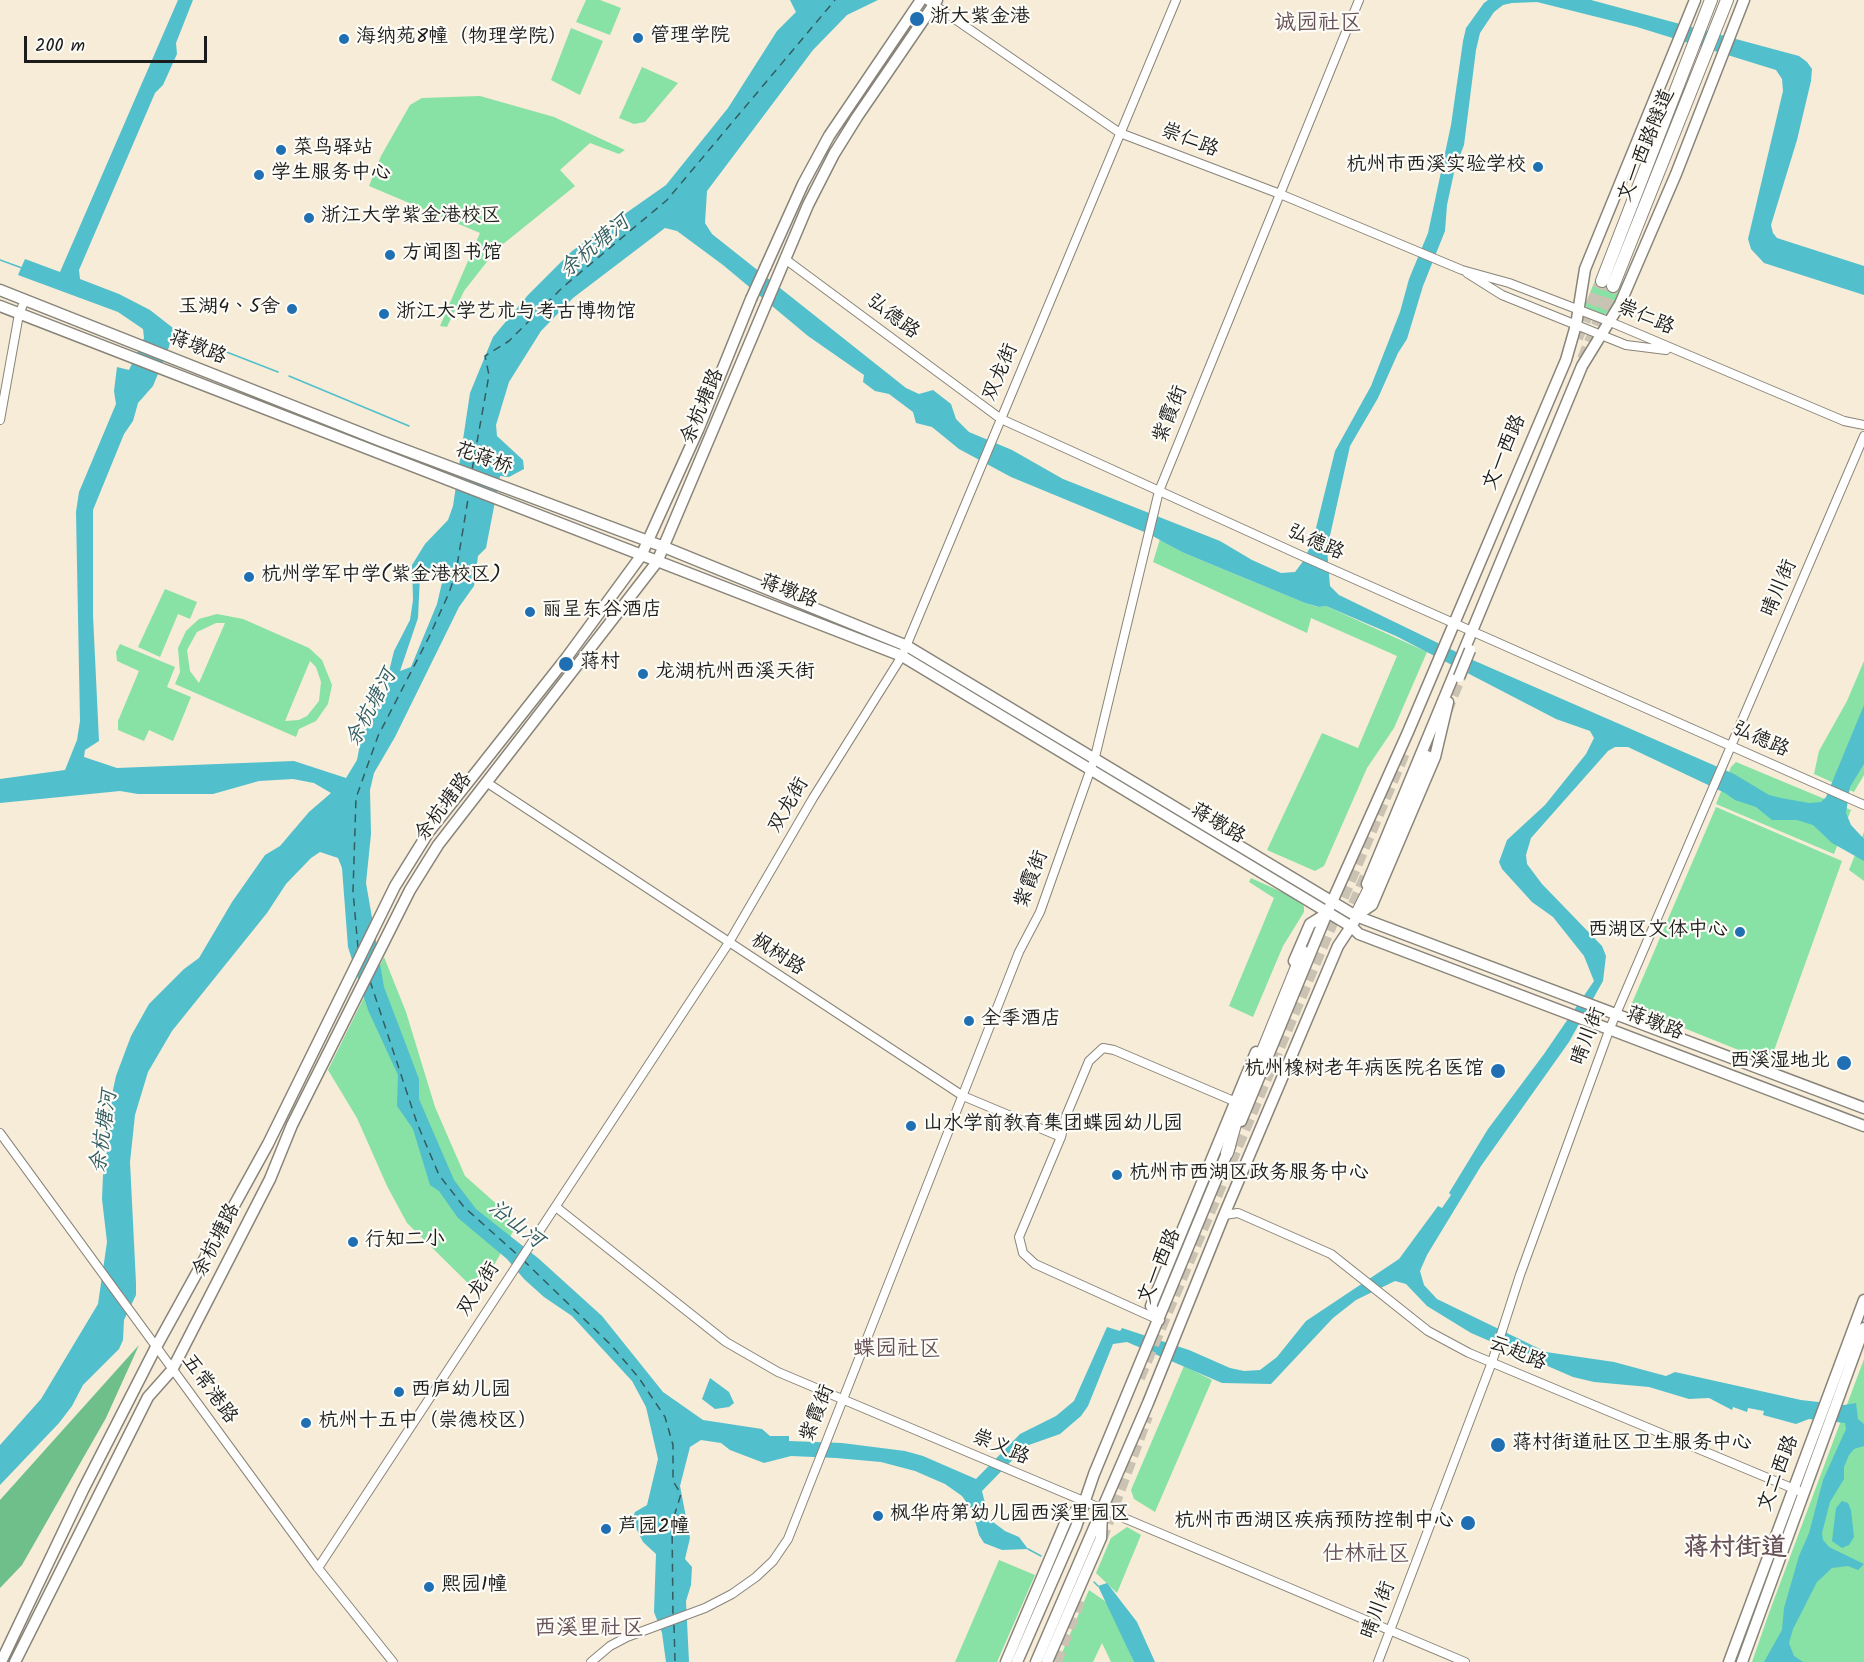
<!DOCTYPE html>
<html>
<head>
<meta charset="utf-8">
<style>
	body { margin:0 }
	#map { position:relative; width:1864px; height:1662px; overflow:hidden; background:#f6ecd7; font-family:Kalam,sans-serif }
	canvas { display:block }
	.scale { position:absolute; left:24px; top:36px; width:183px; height:27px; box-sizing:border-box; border:3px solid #1c1c1c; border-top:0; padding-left:8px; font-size:18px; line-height:21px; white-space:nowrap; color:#1c1c1c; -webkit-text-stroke:4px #fdfcf7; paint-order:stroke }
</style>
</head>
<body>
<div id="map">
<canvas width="1864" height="1662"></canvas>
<div class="scale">200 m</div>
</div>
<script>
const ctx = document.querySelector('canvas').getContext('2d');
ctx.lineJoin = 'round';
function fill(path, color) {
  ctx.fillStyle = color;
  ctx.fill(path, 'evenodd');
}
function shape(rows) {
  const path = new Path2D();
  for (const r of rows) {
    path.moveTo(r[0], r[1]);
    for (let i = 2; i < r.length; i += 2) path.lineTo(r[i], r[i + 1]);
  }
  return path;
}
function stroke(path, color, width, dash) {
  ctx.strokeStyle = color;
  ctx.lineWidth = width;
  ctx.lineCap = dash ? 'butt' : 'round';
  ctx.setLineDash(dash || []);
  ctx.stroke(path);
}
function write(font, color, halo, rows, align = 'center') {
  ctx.font = font + ' Kalam,"LXGW WenKai TC",sans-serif';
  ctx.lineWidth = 4.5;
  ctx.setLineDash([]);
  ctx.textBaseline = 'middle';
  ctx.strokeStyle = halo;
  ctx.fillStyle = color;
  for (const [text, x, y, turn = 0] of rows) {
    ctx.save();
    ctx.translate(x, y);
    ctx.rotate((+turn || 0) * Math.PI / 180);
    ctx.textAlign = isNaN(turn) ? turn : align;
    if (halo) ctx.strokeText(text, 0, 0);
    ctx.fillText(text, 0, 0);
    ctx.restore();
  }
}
const green = shape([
	[586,0,600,0,621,8,610,35,576,22],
	[571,28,603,41,580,95,551,80],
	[642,67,678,83,645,122,634,124,619,118],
	[480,96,554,117,625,150,619,154,590,143,560,170,575,186,497,249,464,291,447,327,440,326,480,233,369,186,381,156,410,105,422,98],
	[1598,273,1601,279,1609,284,1622,283,1614,303,1605,315,1587,308,1585,305],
	[1160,539,1184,553,1305,603,1318,607,1326,606,1427,652,1394,728,1367,768,1324,866,1315,871,1267,850,1322,733,1358,748,1397,656,1311,618,1307,633,1153,562],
	[165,589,197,602,190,619,178,614,160,657,138,647],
	[217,614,243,619,309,648,322,660,332,685,328,704,316,721,299,729,296,737,175,684,180,672,178,648,186,631,199,619],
	[216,623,225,623,199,683,190,671,187,650,197,632],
	[310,661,316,667,321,682,319,701,307,716,299,720,285,721],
	[120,644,175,667,167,687,191,697,173,741,149,730,144,741,118,730,118,721,139,671,117,661,116,652],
	[1864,661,1864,775,1854,792,1814,774,1819,751,1847,701],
	[1736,762,1851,810,1834,854,1716,804,1731,767],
	[1716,807,1842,861,1771,1059,1761,1059,1634,1008,1632,1003],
	[1864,832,1864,881,1849,870],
	[1251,878,1293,897,1304,906,1304,912,1283,946,1253,1017,1229,1006,1274,898,1249,882],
	[384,957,406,1012,435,1107,465,1176,518,1223,478,1293,407,1223,387,1186,357,1118,328,1070],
	[1864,1359,1864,1662,1752,1662,1769,1613],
	[1184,1366,1212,1380,1155,1512,1134,1499,1131,1490],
	[1127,1527,1141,1535,1117,1593,1096,1573,1111,1538],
	[999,1560,1035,1575,997,1662,955,1662],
	[1089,1590,1109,1604,1134,1662,1111,1662,1102,1643,1093,1662,1058,1662]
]);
const forest = shape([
	[139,1345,106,1418,22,1565,0,1588,0,1500]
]);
const water = shape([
	[178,0,193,0,176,43,177,54,163,85,155,93,79,270,80,279,119,294,150,310,173,328,169,347,153,386,138,403,133,421,124,434,93,510,93,615,99,741,85,750,84,757,117,768,294,761,346,778,357,760,363,728,374,702,384,692,394,651,410,620,413,600,412,565,425,544,448,520,453,506,470,393,493,337,528,295,572,251,666,185,728,108,777,31,796,12,790,0,878,0,847,15,813,50,707,191,705,223,712,234,906,388,919,394,933,390,951,404,956,419,969,432,1012,450,1063,479,1220,541,1252,560,1281,573,1295,572,1304,560,1313,540,1335,451,1371,386,1400,312,1409,279,1428,233,1451,125,1463,41,1466,28,1484,3,1488,0,1591,0,1799,56,1807,62,1812,69,1811,81,1797,140,1771,225,1773,233,1777,238,1864,266,1864,295,1764,263,1751,249,1748,239,1783,91,1782,79,1776,70,1637,27,1537,2,1512,3,1503,5,1494,12,1480,33,1476,50,1464,145,1455,168,1447,205,1445,231,1423,286,1407,339,1398,353,1378,398,1350,446,1327,549,1330,586,1339,595,1475,661,1734,774,1769,795,1781,798,1809,803,1821,802,1826,797,1864,705,1864,764,1850,787,1846,813,1851,825,1864,839,1864,861,1832,843,1813,825,1797,820,1772,820,1756,807,1735,800,1725,793,1628,747,1615,747,1608,751,1531,838,1526,855,1527,864,1542,884,1602,946,1606,956,1603,981,1569,1042,1481,1166,1427,1255,1420,1271,1424,1285,1437,1299,1546,1352,1614,1362,1666,1376,1675,1372,1801,1400,1844,1405,1856,1403,1858,1419,1864,1424,1864,1446,1854,1449,1849,1455,1844,1467,1844,1479,1830,1502,1822,1533,1823,1540,1829,1547,1864,1564,1858,1570,1848,1566,1832,1568,1817,1582,1793,1629,1789,1643,1794,1656,1803,1662,1764,1662,1782,1630,1784,1608,1799,1556,1809,1533,1823,1480,1846,1429,1845,1423,1809,1419,1796,1424,1763,1415,1764,1411,1748,1408,1747,1412,1733,1407,1732,1410,1709,1398,1689,1399,1649,1387,1594,1382,1573,1377,1471,1333,1427,1306,1406,1284,1395,1281,1356,1300,1333,1318,1271,1384,1222,1383,1127,1342,1113,1344,1088,1406,1081,1416,1060,1434,1026,1446,982,1491,989,1519,1005,1531,1019,1537,1028,1549,1002,1550,984,1543,979,1535,972,1510,962,1496,945,1484,915,1471,881,1462,836,1458,791,1456,764,1463,730,1450,721,1443,701,1440,690,1447,680,1486,690,1538,685,1559,692,1567,691,1585,686,1601,689,1662,666,1662,662,1633,654,1612,656,1554,643,1542,632,1520,635,1512,647,1505,658,1459,646,1407,632,1381,572,1316,544,1297,524,1279,507,1259,458,1218,439,1191,430,1185,413,1129,397,1106,398,1075,368,1010,348,947,342,868,338,858,320,852,311,858,286,884,267,913,172,1031,148,1072,135,1115,130,1162,136,1283,136,1295,124,1320,123,1340,119,1349,83,1385,72,1406,59,1423,0,1485,0,1445,41,1399,98,1304,107,1242,102,1199,105,1127,116,1076,131,1036,149,1004,184,969,199,958,232,902,265,855,280,846,309,812,331,793,314,783,293,779,259,781,213,794,138,794,120,791,0,803,0,779,65,770,77,740,80,721,76,512,79,492,116,404,114,391,117,367,129,370,144,338,143,329,118,312,18,275,25,259,60,272],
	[665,228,677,231,723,265,808,336,864,375,863,382,875,391,889,394,913,412,916,423,932,427,959,449,1011,477,1149,534,1184,553,1305,603,1319,607,1326,606,1396,636,1556,719,1590,731,1594,738,1586,754,1545,805,1507,840,1499,862,1502,869,1532,902,1553,917,1584,956,1594,981,1544,1054,1488,1129,1449,1193,1451,1195,1442,1208,1438,1206,1399,1259,1306,1321,1277,1357,1260,1370,1244,1371,1230,1368,1189,1350,1122,1328,1120,1331,1107,1327,1074,1401,1056,1416,1020,1434,976,1479,923,1456,905,1451,842,1443,789,1441,789,1436,770,1436,762,1429,703,1420,663,1392,602,1316,538,1258,476,1209,454,1180,419,1099,419,1079,384,987,366,883,371,834,370,790,374,773,395,737,459,607,474,586,478,556,486,548,500,476,509,477,524,469,523,460,497,436,496,425,509,382,541,331,573,298],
	[436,564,445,570,437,604,411,667,400,671,418,618,420,576],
	[710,1378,729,1392,734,1403,729,1407,715,1409,702,1399],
	[1842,1501,1848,1503,1851,1510,1854,1537,1849,1545,1842,1548,1832,1541,1836,1508],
	[1107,1583,1137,1622,1155,1662,1134,1662,1098,1586]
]);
const stream = shape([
	[0,260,22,268],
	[170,330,278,372],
	[289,376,409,426],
	[1028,1549,1041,1556],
	[1094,1582,1098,1586]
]);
const ferry = shape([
	[472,470,489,375,485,356,509,341,563,287,667,200,835,0],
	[358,948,353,891,356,798,378,736,429,637,449,593,456,572,469,493],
	[370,981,417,1123,439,1175,464,1207,520,1257],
	[523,1260,611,1345,639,1378,665,1417,673,1445,673,1481,681,1494,672,1523,673,1617],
	[674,1625,675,1662]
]);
const highwayTunnel = shape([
	[1577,338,1602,281],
	[1583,359,1613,286],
	[1446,712,1464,667],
	[1427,757,1439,728],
	[1347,921,1368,871],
	[1303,952,1321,914],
	[1139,1378,1404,753],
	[1101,1540,1147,1416],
	[1043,1587,1065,1541],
	[1056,1662,1081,1596]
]);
const minor = shape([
	[927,0,1120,133,1280,194,1462,270,1509,283,1608,321,1844,421,1864,425],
	[785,259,1001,419,1300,555,1864,805],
	[1467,273,1502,295,1626,345,1666,350],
	[0,420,19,314,25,300],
	[486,782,963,1096,1061,1137,1019,1237,1023,1253,1035,1264,1159,1320],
	[0,1133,318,1568,393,1662],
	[1061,1137,1066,1116,1089,1061,1103,1048,1114,1050,1236,1102],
	[556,1207,726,1342,778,1372,1465,1662],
	[1224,1215,1238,1213,1331,1254,1428,1331,1469,1353,1799,1491],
	[318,1568,728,944,813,798,902,656,1176,0],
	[591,1662,610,1646,627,1637,705,1608,732,1594,756,1577,773,1561,788,1539,1019,952,1040,912,1095,757,1159,491,1359,0],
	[1378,1662,1492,1362,1520,1275,1610,1028,1864,436]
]);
const major = shape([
	[766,266,803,184,829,136,921,0],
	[0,290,381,441,664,547,907,646,1356,916,1864,1108],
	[0,306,902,656,1352,927,1359,934,1864,1126],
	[1367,884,1582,366,1620,304,1676,174,1744,0],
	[1356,916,1372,905,1435,757,1448,702],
	[1294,961,1310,924,1326,914],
	[1241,1121,1327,913,1408,732,1566,360,1576,325,1585,269,1695,0],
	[1159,1320,1151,1306,1256,1052],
	[1,1662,83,1490,156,1347,268,1144,395,886,428,833,567,657,641,556,698,430,751,299],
	[15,1662,148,1397,172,1370,270,1179,292,1125,410,890,438,845,657,562,808,205,834,154,857,117,937,0],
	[1006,1662,1066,1521,1082,1504],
	[1017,1662,1076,1527,1094,1474,1230,1146],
	[1036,1662,1148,1403,1224,1215,1338,946,1354,922],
	[1047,1662,1101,1538,1102,1514],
	[1729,1662,1864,1300],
	[1742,1662,1864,1328]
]);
const highway = shape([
	[1602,281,1711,0],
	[1613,286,1727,0],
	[1356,916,1384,860,1427,757],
	[1227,1153,1239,1110,1303,952]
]);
const majorBridge = shape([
	[751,299,766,266],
	[1459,677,1470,650]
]);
const markers = [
	[917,19,8,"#1f6fb2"],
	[638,38,6,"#1f6fb2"],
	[344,39,6,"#1f6fb2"],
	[281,150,6,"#1f6fb2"],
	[1538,167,6,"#1f6fb2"],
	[259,175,6,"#1f6fb2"],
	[309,218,6,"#1f6fb2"],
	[390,255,6,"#1f6fb2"],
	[292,309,6,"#1f6fb2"],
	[384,314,6,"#1f6fb2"],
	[249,577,6,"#1f6fb2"],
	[530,612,6,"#1f6fb2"],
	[566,664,8,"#1f6fb2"],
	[643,674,6,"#1f6fb2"],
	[1740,932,6,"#1f6fb2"],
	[969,1021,6,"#1f6fb2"],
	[1844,1063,8,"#1f6fb2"],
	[1498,1071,8,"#1f6fb2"],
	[911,1126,6,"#1f6fb2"],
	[1117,1175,6,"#1f6fb2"],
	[353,1242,6,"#1f6fb2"],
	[399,1392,6,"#1f6fb2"],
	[306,1423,6,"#1f6fb2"],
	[1498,1445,8,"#1f6fb2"],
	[878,1516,6,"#1f6fb2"],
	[1468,1523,8,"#1f6fb2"],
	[606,1529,6,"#1f6fb2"],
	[429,1587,6,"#1f6fb2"]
];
const poiNames = [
	["浙大紫金港",930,19],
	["管理学院",650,38],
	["海纳苑8幢（物理学院）",356,39],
	["菜鸟驿站",293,150],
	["杭州市西溪实验学校",1526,167,"right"],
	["学生服务中心",271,175],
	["浙江大学紫金港校区",321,218],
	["方闻图书馆",402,255],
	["玉湖4、5舍",280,309,"right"],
	["浙江大学艺术与考古博物馆",396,314],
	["杭州学军中学(紫金港校区)",261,577],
	["丽呈东谷酒店",542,612],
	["蒋村",580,664],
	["龙湖杭州西溪天街",655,674],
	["西湖区文体中心",1728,932,"right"],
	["全季酒店",981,1021],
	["西溪湿地北",1830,1063,"right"],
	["杭州橡树老年病医院名医馆",1484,1071,"right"],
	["山水学前教育集团蝶园幼儿园",923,1126],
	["杭州市西湖区政务服务中心",1129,1175],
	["行知二小",365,1242],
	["西庐幼儿园",411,1392],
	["杭州十五中（崇德校区）",318,1423],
	["蒋村街道社区卫生服务中心",1512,1445],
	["枫华府第幼儿园西溪里园区",890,1516],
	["杭州市西湖区疾病预防控制中心",1454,1523,"right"],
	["芦园2幢",618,1529],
	["熙园1幢",441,1587]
];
const streetNames = [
	["崇仁路",1189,142,21],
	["文一西路隧道",1648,146,-68],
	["弘德路",892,318,37],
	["崇仁路",1645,319,23],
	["蒋墩路",197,349,22],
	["双龙街",1002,373,-67],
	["余杭塘路",704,407,-67],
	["紫霞街",1172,415,-68],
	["文一西路",1506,453,-67],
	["花蒋桥",483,460,20],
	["弘德路",1315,544,24],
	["晴川街",1781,589,-67],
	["蒋墩路",788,593,21],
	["弘德路",1760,741,24],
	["双龙街",790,806,-60],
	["余杭塘路",445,808,-53],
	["蒋墩路",1217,825,31],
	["紫霞街",1033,880,-69],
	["枫树路",777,956,33],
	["蒋墩路",1654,1025,21],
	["晴川街",1590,1037,-69],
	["余杭塘路",218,1241,-63],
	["文一西路",1161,1267,-67],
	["双龙街",480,1290,-57],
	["云起路",1517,1355,22],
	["五常港路",208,1390,54],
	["紫霞街",819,1414,-68],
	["崇义路",1000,1449,23],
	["文二西路",1780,1474,-69],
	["晴川街",1380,1611,-69]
];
const waterNames = [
	["余杭塘河",596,248,-40],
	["余杭塘河",373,709,-62],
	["余杭塘河",106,1132,-82],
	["沿山河",515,1226,38]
];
const quarterNames = [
	["诚园社区",1318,25],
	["蝶园社区",897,1351],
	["仕林社区",1366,1556],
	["西溪里社区",589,1630]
];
const districtNames = [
	["蒋村街道",1735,1551]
];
fill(green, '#88e1a5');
fill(forest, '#6ebf8a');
fill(water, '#52bfcc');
stroke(stream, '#52bfcc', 1.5);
stroke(ferry, '#325d62', 1.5, [8, 6]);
stroke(highwayTunnel, '#cac2b2', 12, [12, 6]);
stroke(minor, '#89847a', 10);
stroke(major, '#89847a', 13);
stroke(highway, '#89847a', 14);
stroke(minor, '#fff', 8);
stroke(major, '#fff', 10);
stroke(highway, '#fff', 12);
stroke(majorBridge, '#89847a', 13, []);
stroke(majorBridge, '#fff', 10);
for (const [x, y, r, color] of markers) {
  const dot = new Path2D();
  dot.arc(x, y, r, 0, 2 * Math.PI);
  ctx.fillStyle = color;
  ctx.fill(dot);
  stroke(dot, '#fdfcf7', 2);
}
write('20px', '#1c1c1c', '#fdfcf7', poiNames, 'left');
write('20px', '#1c1c1c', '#fdfcf7', streetNames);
write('italic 21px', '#325d62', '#fdfcf7', waterNames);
write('22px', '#655058', '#fdfcf7', quarterNames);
write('bold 26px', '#655058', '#fdfcf7', districtNames);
</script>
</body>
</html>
